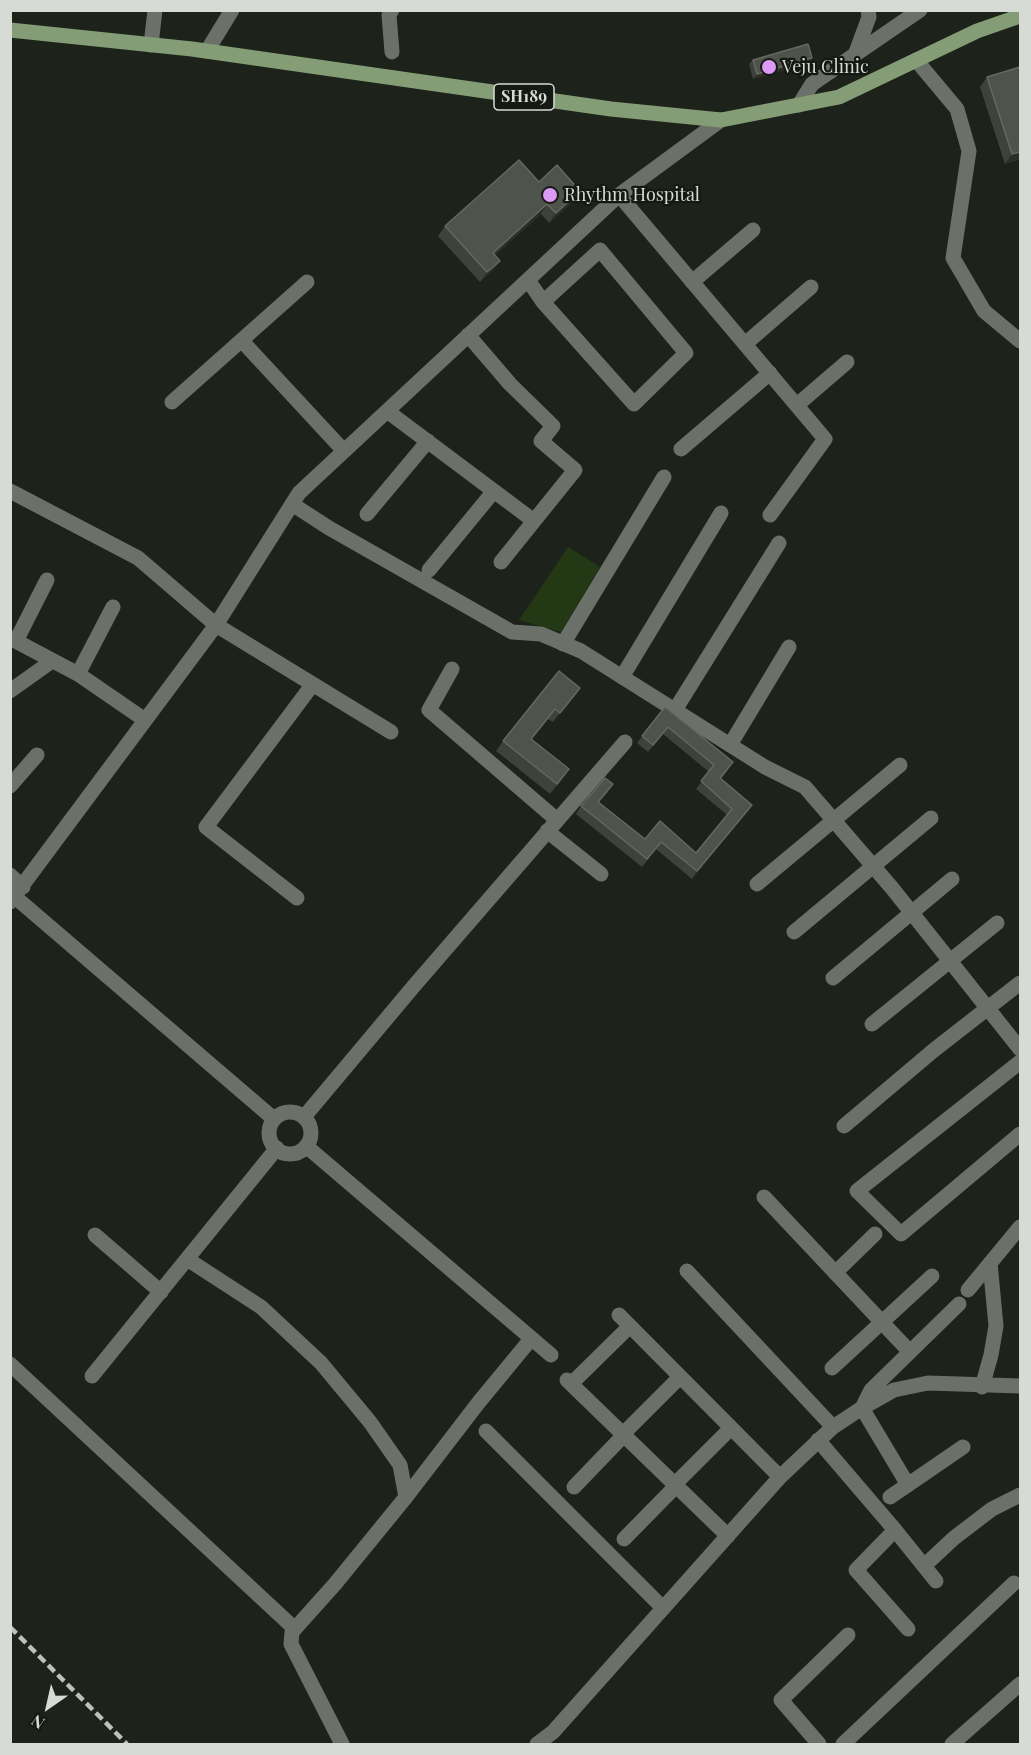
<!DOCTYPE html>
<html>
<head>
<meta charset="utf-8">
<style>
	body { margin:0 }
	#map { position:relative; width:1031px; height:1755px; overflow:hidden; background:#1d221a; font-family:"Playfair Display",serif }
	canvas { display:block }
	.frame { position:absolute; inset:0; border:12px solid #d7dbd6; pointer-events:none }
	.north { position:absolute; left:18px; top:1677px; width:60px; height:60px; -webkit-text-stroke:4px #141911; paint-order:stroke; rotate:214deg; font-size:16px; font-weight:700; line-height:24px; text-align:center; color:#d7dbd6 }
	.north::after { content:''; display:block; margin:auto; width:21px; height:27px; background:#d7dbd6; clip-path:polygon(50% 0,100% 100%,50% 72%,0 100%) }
</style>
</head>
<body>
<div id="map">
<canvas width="1031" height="1755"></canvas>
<div class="frame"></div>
<div class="north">N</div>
</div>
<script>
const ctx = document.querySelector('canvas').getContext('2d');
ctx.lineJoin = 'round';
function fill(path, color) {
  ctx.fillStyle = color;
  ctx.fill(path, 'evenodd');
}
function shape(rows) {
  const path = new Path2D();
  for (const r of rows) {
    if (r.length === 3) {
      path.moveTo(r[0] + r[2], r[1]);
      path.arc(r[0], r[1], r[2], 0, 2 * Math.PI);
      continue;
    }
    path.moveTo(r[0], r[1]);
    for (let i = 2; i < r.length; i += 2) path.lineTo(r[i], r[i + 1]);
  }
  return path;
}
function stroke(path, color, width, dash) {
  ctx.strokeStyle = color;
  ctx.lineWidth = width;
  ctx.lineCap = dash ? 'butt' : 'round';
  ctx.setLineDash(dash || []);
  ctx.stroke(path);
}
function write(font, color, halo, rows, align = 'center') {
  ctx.font = font + ' "Playfair Display",serif';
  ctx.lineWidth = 4.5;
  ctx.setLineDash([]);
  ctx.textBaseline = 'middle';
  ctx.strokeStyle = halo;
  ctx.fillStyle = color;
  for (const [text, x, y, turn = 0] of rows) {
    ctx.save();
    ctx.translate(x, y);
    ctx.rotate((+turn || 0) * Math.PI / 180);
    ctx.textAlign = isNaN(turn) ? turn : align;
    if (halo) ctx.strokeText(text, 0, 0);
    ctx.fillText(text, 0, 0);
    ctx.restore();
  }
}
const green = shape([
	[568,547,600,567,561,632,519,620]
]);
const minor = shape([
	[151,45,155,10],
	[207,51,232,10],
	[392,52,389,15,392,10],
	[855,55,869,17,868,10],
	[916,60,957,109,969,151,953,258,984,311,1020,341],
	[799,105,812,84,920,10],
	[619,195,825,439,770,515],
	[528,280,543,302,634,404,686,353,600,250,543,302],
	[692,282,753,230],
	[468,335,510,384,553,426,541,441,575,470,501,562],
	[242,341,344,451],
	[745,344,811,287],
	[172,402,307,282],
	[797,405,847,362],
	[387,411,534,521],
	[681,449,770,373],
	[10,491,138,558,216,625,391,732],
	[292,504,329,528,512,632,541,634,581,651,765,767,805,787,892,888,1020,1049],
	[367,514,428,441],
	[429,570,494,491],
	[10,638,78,674,145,720],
	[16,641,47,580],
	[563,644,664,477],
	[452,669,429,710,557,820],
	[78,674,113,607],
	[622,677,721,513],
	[10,691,52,661],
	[675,710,779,543],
	[730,745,789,647],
	[10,786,37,755],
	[547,831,601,874],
	[10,875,23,887],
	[757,884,900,765],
	[15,897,274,1119],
	[297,898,206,827,313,684],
	[10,902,216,625,299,493,619,195,721,120],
	[794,932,931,818],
	[833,978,952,879],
	[872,1024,997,923],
	[1020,1062,857,1191,901,1234,1020,1134],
	[290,1133,21],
	[304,1117,413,987,625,742],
	[844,1126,934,1050,1020,983],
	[306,1146,551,1355],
	[764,1197,910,1352],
	[95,1235,161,1292],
	[187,1259,261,1307,321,1363,370,1422,400,1465,406,1497],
	[687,1271,833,1427],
	[835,1273,875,1234],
	[968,1290,1020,1227],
	[619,1315,780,1477],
	[10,1364,295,1629],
	[832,1368,932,1276],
	[92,1376,277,1148],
	[567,1380,728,1536],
	[571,1384,630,1326],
	[982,1387,991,1355,996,1326,990,1263],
	[486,1431,663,1608],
	[623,1434,680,1377],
	[818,1440,895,1530,936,1581],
	[675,1484,731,1428],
	[908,1485,862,1408,871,1390,959,1304],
	[574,1487,624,1435],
	[890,1497,963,1447],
	[895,1530,856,1570,908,1629],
	[624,1539,676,1486],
	[924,1566,954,1538,992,1509,1020,1495],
	[342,1744,291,1644,292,1632,335,1584,406,1497,479,1402,531,1339],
	[537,1744,553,1732,780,1477,833,1427,862,1408,894,1390,928,1383,1020,1386],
	[819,1744,781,1700,848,1635],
	[843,1744,1014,1583],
	[952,1744,1020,1684]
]);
const major = shape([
	[10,30,192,49,611,109,721,120,839,97,977,31,1020,16]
]);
const rail = shape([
	[10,1627,127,1744]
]);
const wall = shape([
	[812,58,809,63,753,79,749,64,753,60],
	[987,77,1020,159,1005,164,980,87],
	[539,182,580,191,574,201,549,223,541,214,495,255,500,261,493,270,480,282,438,236,445,226],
	[573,697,553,722,548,719,531,740,562,779,550,794,496,751,503,741],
	[665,707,728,770,721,779,752,805,692,879,656,849,642,867,576,814,581,806,608,792,599,802,645,839,660,821,696,853,727,815,696,789,709,772,663,734,648,752,637,743]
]);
const shadedWall = shape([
	[812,58,809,63,753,79,757,74],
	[1020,152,1020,159,1005,164,1012,154],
	[580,191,574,201,549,223,556,213],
	[547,204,541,214,486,263,493,253],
	[500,261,493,270,480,282,487,272],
	[752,805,747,812,692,879,697,871]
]);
const building = shape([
	[808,44,812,58,757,74,753,60,808,44],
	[1020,67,1020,152,1012,154,987,77,1020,67],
	[519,160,539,182,557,165,580,191,556,213,547,204,493,253,500,261,487,272,445,226,519,160],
	[559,671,580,688,560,713,555,709,531,739,569,769,557,784,503,741,559,671],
	[665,707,733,762,720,778,752,805,697,871,661,842,647,859,581,806,605,778,613,784,598,802,645,839,660,821,696,853,732,809,701,781,714,765,668,727,653,745,642,736,665,707]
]);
const markers = [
	[769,67,8,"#da9af6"],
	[550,195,8,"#da9af6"]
];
const shields = [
	[524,97,60]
];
const shieldNames = [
	["SH189",524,97]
];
const poiNames = [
	["Veju Clinic",782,67],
	["Rhythm Hospital",564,195]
];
fill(green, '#233815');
stroke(minor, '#6b7168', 15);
stroke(major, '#849d76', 15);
stroke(rail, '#bdc1bc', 4.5, [9, 4.5]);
fill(wall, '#3e423b');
fill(shadedWall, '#2a2f27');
fill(building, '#4e534b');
stroke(building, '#646861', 1.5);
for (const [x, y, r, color] of markers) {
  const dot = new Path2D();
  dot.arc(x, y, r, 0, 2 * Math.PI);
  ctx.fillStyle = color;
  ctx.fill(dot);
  stroke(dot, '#141911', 2);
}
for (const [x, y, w] of shields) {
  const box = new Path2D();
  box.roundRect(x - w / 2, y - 13, w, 26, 4.5);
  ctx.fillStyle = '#141911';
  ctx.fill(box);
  stroke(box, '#d7dbd6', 1.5);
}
write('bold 16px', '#d7dbd6', null, shieldNames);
write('18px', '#d7dbd6', '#141911', poiNames, 'left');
</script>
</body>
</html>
